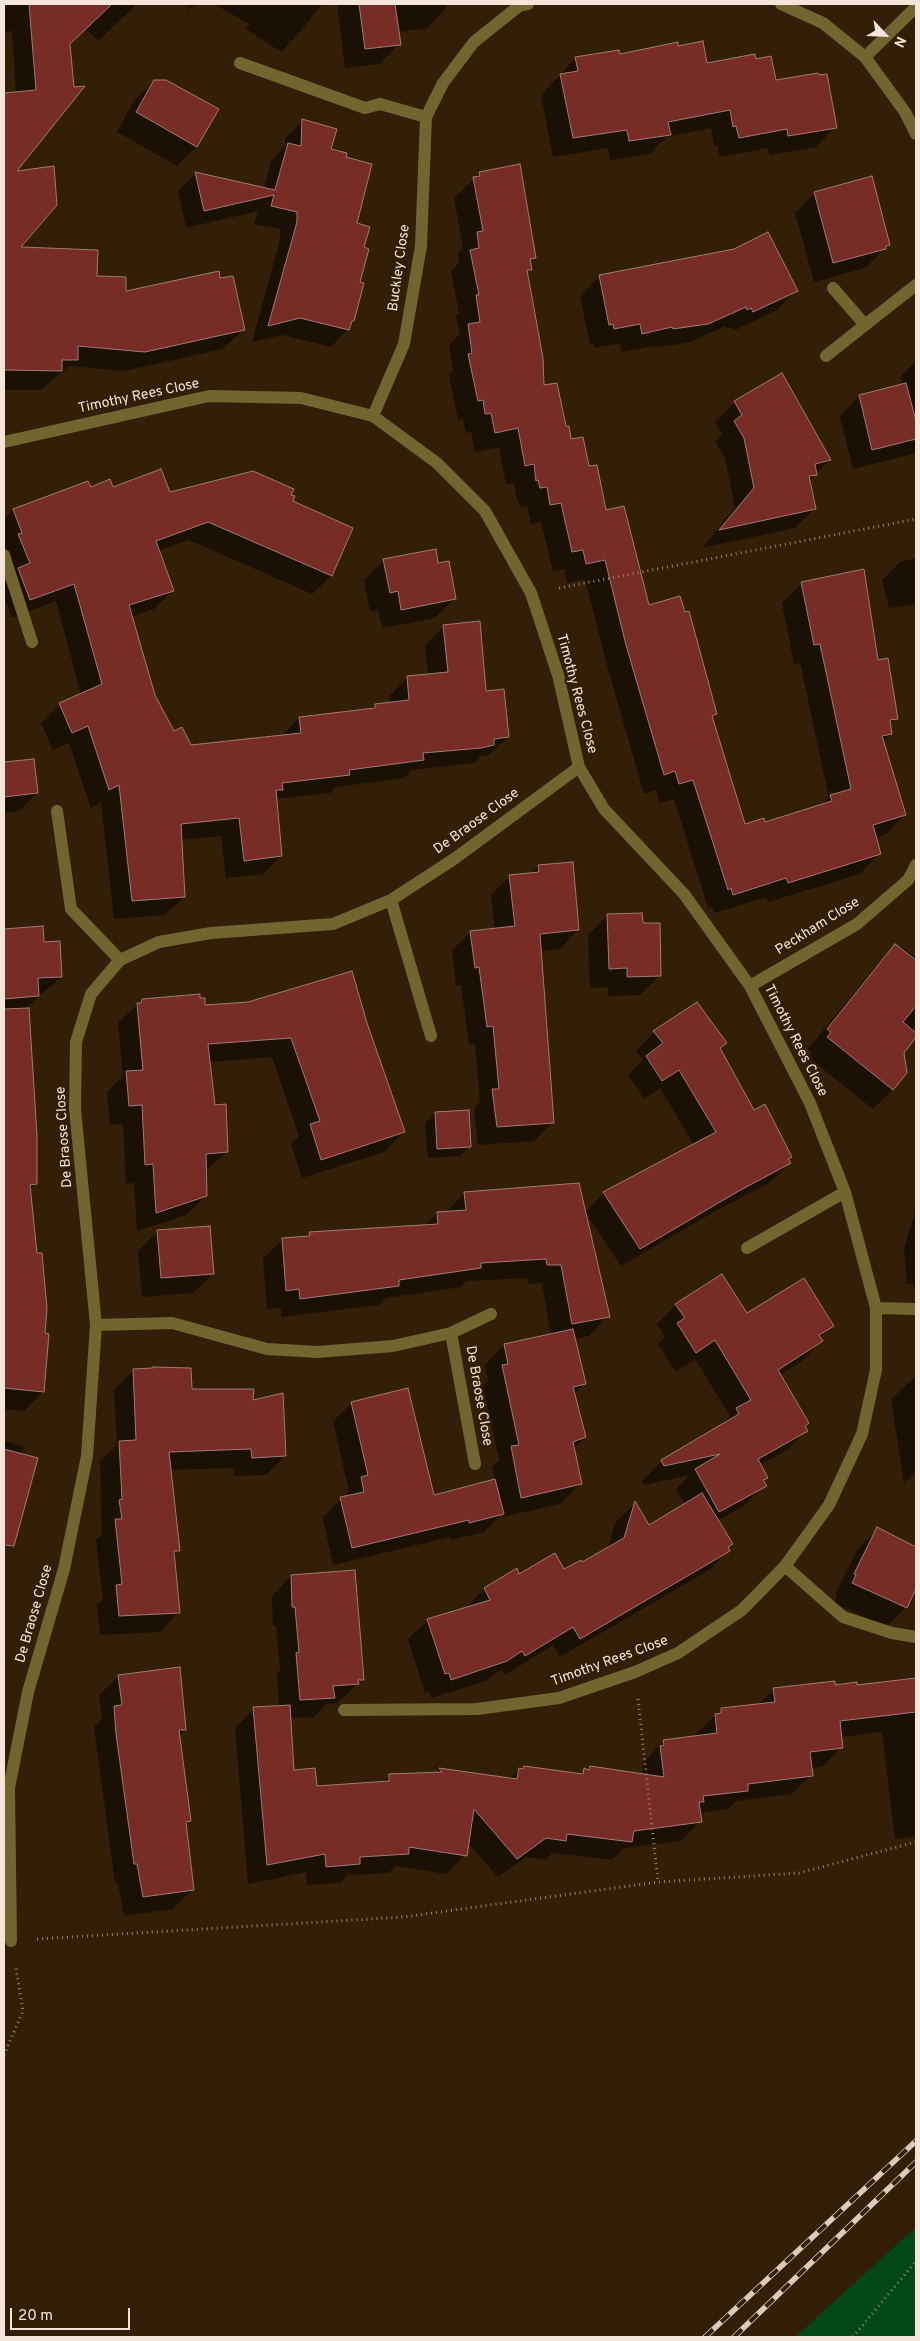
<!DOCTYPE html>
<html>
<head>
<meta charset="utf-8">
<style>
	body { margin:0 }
	#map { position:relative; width:920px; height:2341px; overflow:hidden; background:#331e08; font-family:Overpass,sans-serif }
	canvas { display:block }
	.frame { position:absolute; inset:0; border:5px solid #f5e6d9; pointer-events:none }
	.north { position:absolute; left:860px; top:10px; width:50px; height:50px; -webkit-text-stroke:4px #331e08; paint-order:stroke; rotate:115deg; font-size:14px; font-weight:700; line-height:20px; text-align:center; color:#f5e6d9 }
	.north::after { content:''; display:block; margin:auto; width:18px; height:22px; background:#f5e6d9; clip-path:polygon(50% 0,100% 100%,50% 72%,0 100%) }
	.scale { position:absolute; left:10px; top:2308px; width:120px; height:22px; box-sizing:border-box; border:2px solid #f5e6d9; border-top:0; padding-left:6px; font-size:15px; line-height:18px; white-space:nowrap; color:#f5e6d9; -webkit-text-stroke:4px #331e08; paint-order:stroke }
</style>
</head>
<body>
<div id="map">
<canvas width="920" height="2341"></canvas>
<div class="frame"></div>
<div class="north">N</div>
<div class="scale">20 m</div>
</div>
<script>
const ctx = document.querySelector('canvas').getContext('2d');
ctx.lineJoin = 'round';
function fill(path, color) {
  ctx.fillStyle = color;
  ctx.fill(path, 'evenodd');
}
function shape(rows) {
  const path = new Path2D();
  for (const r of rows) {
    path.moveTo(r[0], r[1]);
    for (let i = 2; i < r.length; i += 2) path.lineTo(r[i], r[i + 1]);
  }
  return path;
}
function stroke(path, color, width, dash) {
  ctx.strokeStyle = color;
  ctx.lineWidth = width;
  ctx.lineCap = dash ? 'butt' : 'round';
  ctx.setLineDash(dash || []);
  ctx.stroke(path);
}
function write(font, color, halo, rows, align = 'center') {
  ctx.font = font + ' Overpass,sans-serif';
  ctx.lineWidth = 4.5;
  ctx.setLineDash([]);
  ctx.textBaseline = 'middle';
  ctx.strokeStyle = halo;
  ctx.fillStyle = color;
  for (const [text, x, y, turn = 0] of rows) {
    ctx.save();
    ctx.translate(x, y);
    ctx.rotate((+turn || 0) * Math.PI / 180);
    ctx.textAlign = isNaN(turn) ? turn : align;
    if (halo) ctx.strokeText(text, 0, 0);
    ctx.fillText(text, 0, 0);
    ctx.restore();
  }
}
const green = shape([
	[916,2228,916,2337,795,2337,904,2238]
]);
const shadow = shape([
	[4,4,137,4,98,41,85,28,68,44,14,172,56,204,4,266,4,94,16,93,12,31,4,32],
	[190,4,198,4,186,10],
	[214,4,322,4,300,32,281,52,246,29,249,24],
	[337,4,446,4,446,8,427,28,398,32,399,44,380,64,345,68],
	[677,48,706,65,756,61,775,81,835,127,816,147,769,155,768,148,720,157,717,145,714,146,711,128,666,137,650,154,610,160,608,148,553,157,541,95,576,58,619,56],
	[154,81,196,147,177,166,117,132,134,101],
	[303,121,330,150,363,248,353,320,348,329,331,347,282,335,252,342,280,240,280,229,254,224,258,211,186,228,178,191,195,174,264,188,271,161,285,147,285,138],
	[480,173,534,258,529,263,530,269,527,273,543,386,570,441,588,468,605,512,648,606,716,714,711,719,745,826,765,823,822,805,829,798,800,663,794,664,782,603,802,583,877,661,896,718,890,725,891,734,883,742,905,815,885,835,875,838,879,854,860,874,768,902,767,897,714,913,712,907,708,908,674,799,660,803,656,790,644,794,607,665,585,579,567,583,564,569,553,571,541,522,531,524,527,506,521,507,517,500,514,483,506,485,499,447,475,452,471,432,466,433,463,419,458,420,449,375,453,371,449,345,460,334,456,316,459,313,451,271,459,263,458,253,463,248,454,198],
	[815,193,889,245,865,268,814,282,795,213],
	[600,276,796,290,777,310,733,331,731,327,727,328,726,326,687,343,653,348,653,346,622,352,620,343,594,348,593,343,590,344,580,296],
	[104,302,243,330,223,349,124,371,69,366,41,390,4,390,4,314],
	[916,361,916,451,913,454,853,469,840,416,859,396,903,385,900,377],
	[735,402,830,460,809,481,815,508,795,528,702,548,735,508,725,458,715,442,722,434,715,422],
	[88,482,90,488,169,493,289,495,291,502,351,528,331,576,312,594,189,540,158,551,172,591,154,609,131,617,154,696,174,733,191,746,281,737,299,718,370,710,375,705,390,704,389,696,408,678,428,675,425,645,444,626,485,692,508,737,489,755,481,756,475,763,412,770,404,778,336,787,330,793,276,799,281,856,263,874,226,878,221,836,181,840,184,897,165,915,114,919,101,802,91,808,69,743,53,750,41,723,60,704,81,695,56,601,12,618,4,596,4,584,10,577,4,562,4,519,13,510],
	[916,558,916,604,889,608,882,580,900,562],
	[384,560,437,565,455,598,435,618,382,628,378,610,370,612,364,580],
	[33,760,37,793,19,811,4,813,4,764],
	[539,866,578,930,560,949,540,951,553,1122,534,1141,478,1145,474,1109,480,1102,475,1044,469,1045,461,985,456,986,452,950,471,932,495,929,491,895,510,876,531,874],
	[608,915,641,924,659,976,640,995,608,996,608,987,590,988,588,935],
	[42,927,42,943,61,977,28,1006,36,1136,35,1184,30,1189,43,1334,48,1335,43,1392,24,1411,4,1409,4,929],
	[895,946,900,949,902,947,916,958,916,1023,902,1049,893,1089,873,1109,808,1057,812,1052,808,1049,876,966],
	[142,1000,366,1023,404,1132,384,1152,302,1178,291,1144,299,1136,272,1057,209,1062,214,1106,227,1152,205,1171,206,1196,186,1215,137,1231,134,1183,126,1184,123,1124,110,1125,107,1092,123,1076,118,1023],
	[137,1016,139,1016,145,1076,143,1077],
	[654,1032,725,1043,720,1049,754,1111,791,1157,787,1160,789,1163,771,1182,717,1210,621,1266,585,1212,604,1193,694,1145,660,1088,644,1099,628,1075,643,1060,636,1051],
	[435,1113,470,1146,460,1156,428,1158,425,1123],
	[578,1184,608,1316,589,1336,574,1339,584,1384,574,1394,585,1437,573,1449,580,1484,560,1504,502,1517,502,1514,484,1532,451,1540,450,1537,333,1565,323,1517,349,1491,333,1421,352,1403,433,1496,495,1480,492,1467,499,1461,483,1386,488,1381,485,1365,504,1345,551,1335,542,1283,528,1284,527,1278,466,1281,461,1287,386,1298,379,1305,281,1317,281,1308,267,1309,263,1259,282,1240,305,1238,310,1233,424,1226,437,1213,446,1212,465,1193],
	[916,1209,916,1287,914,1287,913,1283,907,1284,904,1248],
	[158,1231,213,1274,193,1293,142,1297,138,1251],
	[676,1305,832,1325,820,1338,821,1341,802,1361,780,1375,806,1431,787,1450,760,1465,767,1477,763,1482,765,1485,745,1505,717,1521,729,1550,709,1570,560,1657,553,1645,505,1675,502,1669,486,1681,431,1698,429,1692,425,1693,408,1639,428,1620,465,1609,484,1589,516,1570,518,1576,564,1571,582,1563,608,1548,615,1523,635,1503,649,1527,685,1505,676,1489,690,1475,644,1485,642,1481,662,1461,719,1427,730,1416,695,1359,676,1372,658,1344,665,1337,657,1324],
	[134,1370,191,1390,252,1402,285,1456,266,1475,234,1476,233,1468,170,1470,179,1550,173,1555,179,1612,160,1632,100,1635,97,1605,103,1600,96,1540,102,1534,100,1461,117,1445,114,1390],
	[916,1376,916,1472,904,1484,891,1399],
	[4,1441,23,1446,15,1538,4,1549],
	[877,1529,916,1548,916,1592,911,1602,886,1627,834,1603,837,1595,835,1594,858,1549],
	[291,1576,362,1679,338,1703,326,1704,314,1717,289,1718,293,1771,316,1787,382,1783,389,1776,435,1773,440,1769,509,1779,524,1767,579,1775,590,1767,643,1775,642,1766,645,1761,664,1741,697,1737,696,1734,721,1709,758,1705,774,1689,856,1686,916,1679,916,1836,895,1839,882,1732,841,1737,842,1747,823,1766,810,1768,811,1775,792,1794,736,1801,728,1809,699,1813,700,1822,681,1841,624,1848,612,1860,552,1853,546,1860,526,1857,498,1877,467,1842,465,1855,446,1874,395,1866,389,1873,348,1875,340,1883,307,1885,306,1872,248,1884,235,1728,254,1709,279,1707,277,1674,280,1670,276,1626,273,1626,272,1596],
	[715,1725,717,1725,719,1739,717,1740],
	[119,1676,185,1729,179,1736,189,1821,185,1825,193,1889,173,1909,124,1916,118,1883,115,1883,94,1727,102,1719,99,1695]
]);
const building = shape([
	[29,4,112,4,70,44,74,87,85,86,17,171,54,166,57,205,21,247,98,250,97,276,126,277,126,291,219,271,220,278,233,276,245,330,145,352,78,346,78,360,62,360,62,371,4,370,4,93,36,90,29,4],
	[359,4,395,4,401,45,365,49,359,4],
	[703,41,707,63,755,54,756,59,771,56,776,80,818,73,819,75,827,74,837,128,788,136,787,129,739,138,736,126,733,127,730,110,668,122,671,135,629,141,627,130,573,138,560,74,578,71,575,57,619,50,620,54,678,42,678,46,703,41],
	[154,80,166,80,219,109,197,147,136,112,154,80],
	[302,119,337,129,331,149,347,153,346,157,372,164,357,223,370,227,364,247,369,249,360,282,364,283,354,321,352,321,349,330,300,318,268,326,297,222,297,212,271,206,274,195,204,211,195,172,275,190,288,143,301,146,302,119],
	[520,164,536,258,530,259,532,270,527,270,543,358,544,385,557,383,566,426,569,426,571,439,583,437,589,466,597,465,606,510,624,506,649,605,680,596,685,612,689,611,717,714,712,716,745,824,764,818,765,822,832,801,830,795,851,789,820,644,814,645,801,582,864,569,878,660,888,658,898,719,890,720,892,734,882,736,906,815,873,825,881,854,788,883,786,878,733,895,731,888,728,890,693,780,679,784,675,771,664,775,626,645,605,560,586,564,583,550,572,552,561,503,550,505,547,487,540,488,538,480,536,481,534,464,525,466,518,428,495,433,491,413,485,414,483,400,478,401,468,354,472,353,468,324,480,322,476,295,479,295,470,250,479,248,477,232,483,231,473,177,480,176,479,172,520,164],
	[872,176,890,245,886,246,886,249,833,263,814,192,872,176],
	[768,232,798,291,753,312,751,308,747,310,746,307,708,324,673,329,672,327,642,334,640,324,614,329,613,324,609,325,599,275,734,249,768,232],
	[782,373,831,460,815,464,817,475,809,476,816,509,719,530,754,488,744,438,734,421,742,415,734,401,782,373],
	[906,383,916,421,916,439,872,450,859,395,906,383],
	[161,469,170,492,253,471,294,489,291,495,295,496,293,501,353,528,332,576,208,522,156,541,174,591,129,605,155,695,174,731,182,727,191,745,301,733,299,717,375,708,375,704,409,700,407,676,448,672,443,625,480,621,486,691,504,689,509,737,494,739,494,745,481,748,423,753,424,760,349,770,350,775,282,783,283,790,276,790,282,856,244,861,239,818,181,824,185,897,132,901,119,785,109,790,88,726,72,733,59,703,102,684,74,584,30,600,18,568,30,563,18,534,22,533,13,509,88,481,91,487,110,479,113,487,161,469],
	[436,549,438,563,449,561,456,599,401,610,398,591,390,593,383,559,436,549],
	[34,759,38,793,4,797,4,762,34,759],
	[573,862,579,930,540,934,554,1123,497,1127,492,1089,499,1089,493,1026,487,1027,479,967,475,968,470,931,515,926,509,875,539,872,538,865,573,862],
	[642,913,643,923,660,923,661,976,627,977,627,968,609,969,607,914,642,913],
	[43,926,44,942,60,941,62,977,38,978,39,996,4,999,4,929,43,926],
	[895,944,916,960,916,1006,903,1022,916,1033,916,1037,904,1053,907,1073,893,1090,827,1037,831,1032,827,1029,895,944],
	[352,971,367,1023,405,1132,321,1160,310,1124,320,1121,291,1038,208,1044,215,1105,226,1104,228,1152,206,1154,207,1196,156,1213,153,1164,145,1165,142,1105,129,1106,126,1071,143,1070,137,1003,141,1003,142,999,200,994,200,998,205,998,205,1005,248,1002,352,971],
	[697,1002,727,1043,720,1048,754,1110,765,1104,792,1157,788,1159,791,1163,737,1192,640,1249,603,1192,716,1132,679,1070,662,1081,646,1056,663,1043,653,1031,697,1002],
	[29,1008,37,1136,37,1184,30,1185,37,1253,42,1253,47,1309,45,1333,49,1334,44,1392,4,1388,4,1009,29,1008],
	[469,1110,471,1147,437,1149,435,1112,469,1110],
	[579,1183,610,1317,572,1324,561,1265,547,1265,546,1259,481,1263,481,1268,399,1280,399,1286,300,1299,299,1289,286,1291,282,1238,310,1236,309,1232,438,1224,437,1212,466,1210,464,1192,579,1183],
	[210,1226,214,1274,161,1278,157,1230,210,1226],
	[722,1274,747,1313,804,1278,834,1326,819,1335,823,1341,778,1370,809,1423,805,1426,808,1431,758,1459,768,1478,763,1480,767,1486,719,1512,695,1469,720,1454,664,1466,661,1460,739,1414,736,1408,751,1400,715,1340,696,1353,677,1323,685,1318,675,1304,722,1274],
	[573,1329,586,1384,573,1387,586,1437,573,1442,582,1484,521,1498,511,1446,519,1445,502,1365,508,1364,504,1344,573,1329],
	[153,1367,191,1368,192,1389,254,1389,253,1400,283,1393,286,1456,252,1458,251,1449,169,1452,180,1551,174,1551,180,1613,119,1616,116,1585,122,1584,115,1519,122,1519,119,1500,122,1499,119,1441,136,1440,133,1369,153,1368,153,1367],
	[408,1388,434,1495,495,1479,504,1514,469,1523,469,1520,352,1548,340,1497,364,1492,361,1477,368,1475,351,1402,408,1388],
	[4,1449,38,1458,14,1546,4,1545,4,1449],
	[702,1493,733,1544,728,1547,730,1551,580,1639,573,1627,525,1656,522,1651,507,1661,451,1680,449,1673,445,1674,427,1619,490,1600,484,1588,517,1568,519,1574,555,1553,564,1569,581,1560,582,1562,624,1538,635,1501,649,1525,702,1493],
	[877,1527,916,1547,916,1589,907,1608,852,1583,856,1575,854,1574,877,1527],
	[355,1570,364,1680,358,1680,359,1684,333,1686,335,1698,300,1700,296,1653,299,1652,295,1607,292,1607,291,1575,355,1570],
	[180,1667,186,1730,179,1730,191,1821,186,1822,194,1890,143,1897,137,1864,134,1864,116,1734,114,1706,122,1705,118,1675,180,1667],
	[916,1678,916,1712,840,1721,843,1748,810,1752,813,1776,748,1784,748,1791,703,1796,704,1802,699,1802,702,1822,634,1831,632,1842,567,1834,566,1841,546,1838,517,1859,474,1809,467,1856,409,1847,409,1854,360,1857,360,1864,326,1867,325,1854,267,1865,253,1707,290,1705,294,1770,315,1768,317,1786,389,1781,389,1774,442,1772,439,1768,517,1779,519,1768,523,1769,524,1766,583,1774,584,1768,589,1770,590,1766,664,1777,660,1746,664,1745,663,1740,717,1733,715,1714,721,1713,721,1708,775,1702,773,1688,835,1681,835,1685,857,1682,857,1685,916,1678]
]);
const path = shape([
	[559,588,916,519],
	[638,1699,658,1882],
	[37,1939,403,1917,658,1882,799,1873,916,1842],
	[4,2055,23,2011,16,1968],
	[853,2337,916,2261]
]);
const service = shape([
	[240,63,365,108,380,104],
	[4,555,32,642]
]);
const minor = shape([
	[781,4,823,23,865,57,905,112,916,134],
	[865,57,916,7],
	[380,104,426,117],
	[865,325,916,285],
	[826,356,865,325,833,288],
	[373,416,404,344,421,246,426,117,443,83,474,42,519,6,528,4],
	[4,442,209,396,301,398,373,416,437,463,485,511,531,593,558,675,579,767,604,809,684,894,750,986,810,1103,845,1192,876,1308,876,1370,862,1434,829,1505,785,1566,742,1610,678,1653,635,1672,559,1698,477,1709,344,1710],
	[57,811,71,909,120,960],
	[391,900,431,1036],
	[750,986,857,924,908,880,916,865],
	[747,1248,845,1192],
	[876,1308,916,1309],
	[491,1314,451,1333,393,1346,318,1352,267,1349,172,1323,96,1325,75,1109,76,1042,91,994,120,960,159,942,211,933,333,924,391,900,454,859,579,767],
	[451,1333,475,1464],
	[785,1566,843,1617,892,1633,916,1637],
	[11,1941,9,1788,28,1692,64,1569,87,1456,96,1325]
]);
const rail = shape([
	[705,2337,916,2141],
	[734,2337,916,2162]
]);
const streetNames = [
	["Buckley Close",400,268,-82],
	["Timothy Rees Close",139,397,-12],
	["Timothy Rees Close",576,694,75],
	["De Braose Close",477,822,-36],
	["Peckham Close",818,927,-32],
	["Timothy Rees Close",795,1041,63],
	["De Braose Close",65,1137,-94],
	["De Braose Close",478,1396,80],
	["De Braose Close",35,1614,-74],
	["Timothy Rees Close",610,1662,-20]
];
fill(green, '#024817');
fill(shadow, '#0007');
fill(building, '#772d26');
stroke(building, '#a07b76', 1);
stroke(path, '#968473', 3, [1, 4]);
stroke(service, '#736530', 12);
stroke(minor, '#736530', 12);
stroke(rail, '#dbcbbd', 5.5);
stroke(rail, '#331e08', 4, [11]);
write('14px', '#f5e6d9', '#331e08', streetNames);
</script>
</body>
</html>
